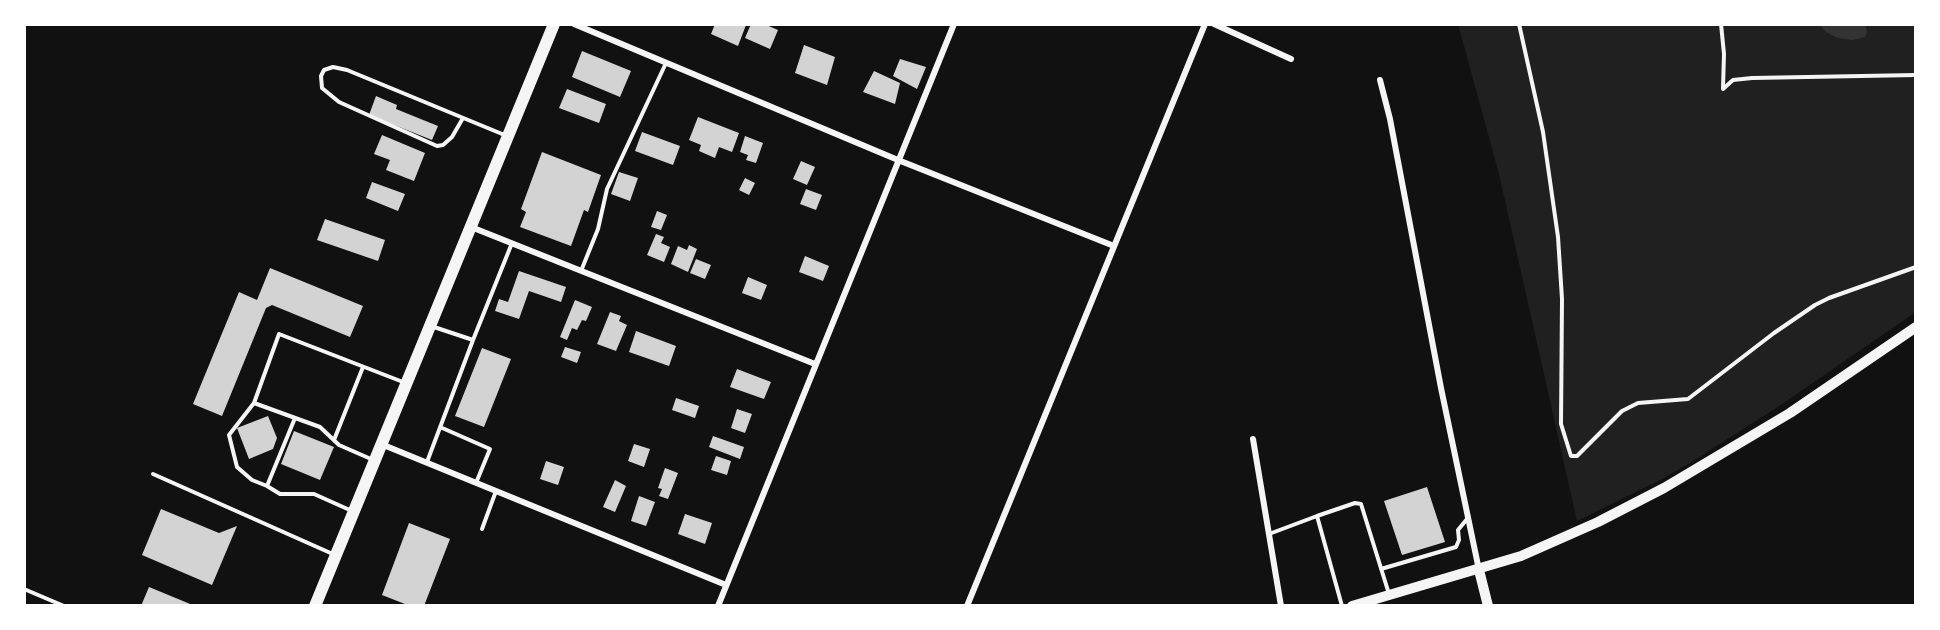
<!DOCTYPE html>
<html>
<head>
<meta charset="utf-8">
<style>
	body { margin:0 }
	#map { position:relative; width:1940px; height:630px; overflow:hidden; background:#111; font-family:"Source Sans 3",sans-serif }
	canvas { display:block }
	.frame { position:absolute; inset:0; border:26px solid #fff; pointer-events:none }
</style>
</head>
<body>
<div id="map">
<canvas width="1940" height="630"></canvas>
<div class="frame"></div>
</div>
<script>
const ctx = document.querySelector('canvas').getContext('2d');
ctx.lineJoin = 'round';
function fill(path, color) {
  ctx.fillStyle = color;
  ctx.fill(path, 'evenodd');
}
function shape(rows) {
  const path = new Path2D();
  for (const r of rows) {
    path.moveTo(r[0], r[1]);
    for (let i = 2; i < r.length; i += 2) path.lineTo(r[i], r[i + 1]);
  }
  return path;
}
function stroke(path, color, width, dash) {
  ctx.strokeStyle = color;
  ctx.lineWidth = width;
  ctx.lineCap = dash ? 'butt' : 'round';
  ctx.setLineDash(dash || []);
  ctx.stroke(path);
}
const green = shape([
	[1458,24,1916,24,1916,312,1779,406,1690,463,1662,479,1577,521,1499,174]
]);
const water = shape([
	[1819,24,1865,24,1867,31,1865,37,1852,40,1838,38,1826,32]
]);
const building = shape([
	[715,24,746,25,738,46,711,34],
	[751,24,764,24,778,30,770,49,745,38],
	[804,45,835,57,827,85,795,73],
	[582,51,631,71,620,97,572,77],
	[900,59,926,67,917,89,893,76],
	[874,71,900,83,895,104,863,92],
	[567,89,606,104,599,123,559,108],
	[376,96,397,105,396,109,438,126,432,140,369,115],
	[698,117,739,133,732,152,719,147,715,158,699,151,701,145,689,140],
	[642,132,680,146,673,165,635,151],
	[382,135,425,153,414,181,386,170,390,160,374,154],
	[745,136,763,143,756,163,746,160,748,155,740,152],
	[542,152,601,175,588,212,584,210,571,246,520,227,526,212,521,209],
	[801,161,815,167,807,185,793,179],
	[619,172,638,178,630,201,611,194],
	[745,178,755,183,749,195,739,190],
	[372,182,405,194,398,211,366,198],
	[806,189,822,195,816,210,800,204],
	[657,211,667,215,661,230,651,227],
	[325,219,385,240,378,261,317,240],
	[656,234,664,237,661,243,670,247,664,262,647,255],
	[689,245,697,249,688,272,671,264,678,246,687,250],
	[805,256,829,266,823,281,799,272],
	[696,259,711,265,705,279,690,273],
	[270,268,363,306,350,337,272,305,266,308,222,416,193,404,239,292,257,300],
	[519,271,566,287,561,302,529,291,519,319,495,311,499,299,508,302],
	[748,277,767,285,761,300,742,293],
	[575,300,592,307,586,321,582,320,577,330,572,328,567,340,560,337],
	[610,312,621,316,619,321,627,325,616,351,597,344],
	[636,331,676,346,669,366,629,352],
	[565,347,581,352,577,363,561,357],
	[482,348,511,359,484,427,455,416],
	[737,369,771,382,764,399,730,387],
	[676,398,699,406,695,418,672,410],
	[737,409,752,414,745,433,731,428],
	[268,416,277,438,273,449,249,459,237,428],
	[294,431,334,447,320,480,281,464],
	[713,436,744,447,740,459,709,447],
	[634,444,650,449,644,467,628,461],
	[716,456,731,461,727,475,711,470],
	[546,461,564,467,558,485,540,479],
	[665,468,678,473,668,499,659,496,662,489,658,488],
	[615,480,626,486,615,512,603,507],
	[1427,487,1445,542,1402,555,1384,501],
	[639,496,655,502,646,526,631,521],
	[161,509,219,533,237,526,212,585,142,555],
	[685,514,712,523,705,544,678,534],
	[409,523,450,539,424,606,410,606,382,595],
	[149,587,195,606,141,606]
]);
const service = shape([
	[1519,24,1543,132,1558,237,1562,299,1561,424,1571,456,1577,456,1622,411,1638,403,1688,399,1774,333,1815,305,1829,298,1916,267],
	[1721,24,1724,54,1723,88],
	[1723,89,1733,80,1752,78,1916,75],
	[463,118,452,137,443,145,437,146,339,102,322,88,321,76,324,70,333,67,347,70,507,136],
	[581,271,598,229,607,189,666,63],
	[434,327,473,340],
	[254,403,229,435,237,467,252,480,267,486,280,494,314,494,352,511],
	[440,427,490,449,476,483],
	[334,440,363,367],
	[371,459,339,445,320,427,254,403,279,334,403,382],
	[427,462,473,340,512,243],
	[153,474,335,555],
	[267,486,295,418],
	[1317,516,1355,503,1361,504,1389,594],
	[482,529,496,491],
	[1269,534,1317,516,1342,606],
	[1381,569,1456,547,1459,540,1458,530,1467,519],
	[24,589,64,606]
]);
const minor = shape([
	[574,24,898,160,1114,246],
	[1214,24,1291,59],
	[1380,80,1390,119,1441,388,1479,570],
	[471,227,815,364],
	[1253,439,1281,606],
	[381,444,726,585],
	[718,606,954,24],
	[967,606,1205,24]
]);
const tertiary = shape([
	[1479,570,1488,606],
	[1352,606,1521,556,1598,522,1664,488,1790,413,1916,327]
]);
const primary = shape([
	[315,606,554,24]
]);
fill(green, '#202020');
fill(water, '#333');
fill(building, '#d3d3d3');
stroke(service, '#f5f5f5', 4);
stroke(minor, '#f5f5f5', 6);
stroke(tertiary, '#f5f5f5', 10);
stroke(primary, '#f5f5f5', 12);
</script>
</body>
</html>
